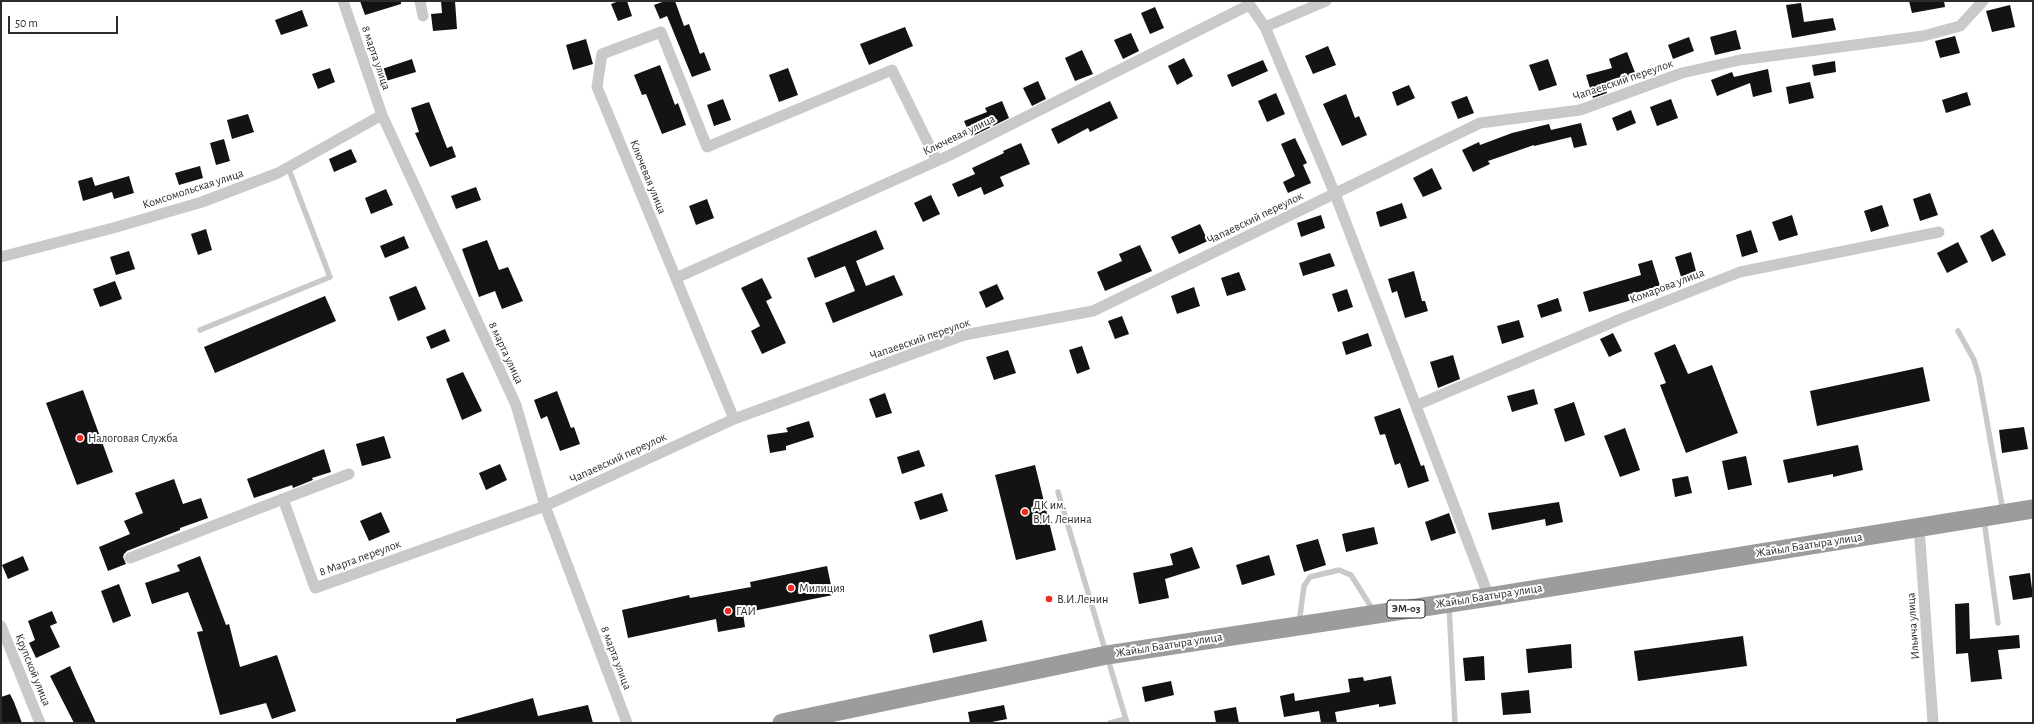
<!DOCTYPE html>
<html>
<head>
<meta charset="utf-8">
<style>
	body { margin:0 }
	#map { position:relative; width:2034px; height:724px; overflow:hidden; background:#fff; font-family:"Alegreya Sans",sans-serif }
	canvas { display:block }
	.frame { position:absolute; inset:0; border:2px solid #2c2c2c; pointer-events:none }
	.scale { position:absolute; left:8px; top:16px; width:110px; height:18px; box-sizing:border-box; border:2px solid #2c2c2c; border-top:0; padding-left:5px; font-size:12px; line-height:14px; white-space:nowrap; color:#2c2c2c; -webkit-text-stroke:3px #fff; paint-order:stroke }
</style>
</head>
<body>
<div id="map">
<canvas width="2034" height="724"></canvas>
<div class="frame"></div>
<div class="scale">50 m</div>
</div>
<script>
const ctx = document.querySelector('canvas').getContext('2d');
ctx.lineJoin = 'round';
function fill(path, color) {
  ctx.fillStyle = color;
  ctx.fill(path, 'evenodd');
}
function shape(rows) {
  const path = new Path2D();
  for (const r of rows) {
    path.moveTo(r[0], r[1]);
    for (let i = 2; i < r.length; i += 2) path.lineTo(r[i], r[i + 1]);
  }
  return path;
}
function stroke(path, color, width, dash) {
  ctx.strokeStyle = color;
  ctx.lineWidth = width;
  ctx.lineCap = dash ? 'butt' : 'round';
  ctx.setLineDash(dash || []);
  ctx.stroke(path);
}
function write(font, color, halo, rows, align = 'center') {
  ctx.font = font + ' "Alegreya Sans",sans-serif';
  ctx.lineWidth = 4;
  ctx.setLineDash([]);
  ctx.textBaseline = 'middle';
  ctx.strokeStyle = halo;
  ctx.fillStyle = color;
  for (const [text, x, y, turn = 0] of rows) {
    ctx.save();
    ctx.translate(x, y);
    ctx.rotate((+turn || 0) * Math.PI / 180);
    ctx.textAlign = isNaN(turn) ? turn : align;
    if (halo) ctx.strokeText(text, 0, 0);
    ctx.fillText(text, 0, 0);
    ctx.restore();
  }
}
const building = shape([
	[360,1,401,1,401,4,365,15],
	[441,1,455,1,457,29,433,31,431,14,442,13],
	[619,1,627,1,632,16,618,21,611,4],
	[665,1,675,1,684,26,689,24,700,54,704,52,711,70,692,77,667,16,660,19,654,5],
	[1909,1,1944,1,1945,7,1912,13],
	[1801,3,1804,22,1833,18,1836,30,1792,38,1786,5],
	[2010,5,2015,27,1992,32,1986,11],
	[1155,7,1164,28,1150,34,1141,13],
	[302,10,308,26,281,35,275,20],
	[905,27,913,46,869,65,860,44],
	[1736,30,1741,49,1715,55,1710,37],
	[1131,33,1139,51,1123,59,1114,40],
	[1955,36,1960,53,1940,58,1935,41],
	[1689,37,1694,51,1673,59,1668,45],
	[586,39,593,64,573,70,566,45],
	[1328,46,1336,65,1313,74,1305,56],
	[1082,50,1093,74,1075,81,1065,58],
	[1627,52,1636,75,1605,87,1607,93,1593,98,1586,75,1612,68,1609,59],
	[1184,58,1193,76,1177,85,1168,66],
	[412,59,416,72,386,81,382,69],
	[1548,59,1557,85,1539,91,1529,65],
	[1263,60,1268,71,1232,87,1227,75],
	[1835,61,1836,72,1814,76,1812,65],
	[660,65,675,105,678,103,686,125,662,134,646,94,642,95,634,75],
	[330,68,335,82,318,89,312,74],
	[788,68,798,95,779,102,769,75],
	[1768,69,1772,92,1753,97,1750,83,1717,96,1711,80,1732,72,1734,77],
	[1038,81,1046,99,1032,106,1023,88],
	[1810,82,1814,98,1789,104,1786,87],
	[1409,85,1415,98,1397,106,1392,92],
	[1967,92,1971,105,1946,113,1942,100],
	[1276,93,1285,114,1267,122,1258,101],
	[1346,94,1355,118,1359,116,1367,135,1342,146,1323,104],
	[1467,96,1474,113,1458,119,1451,102],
	[723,99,731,120,714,126,707,105],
	[1671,99,1678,118,1657,126,1650,107],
	[1002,101,1009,118,971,137,964,121,987,112,985,108],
	[1110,101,1118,118,1090,132,1088,128,1058,144,1051,129],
	[429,102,447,148,452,146,456,157,430,167,415,133,419,132,411,108],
	[1631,110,1636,123,1617,131,1612,118],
	[248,114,254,132,232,139,227,120],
	[1581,123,1587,145,1574,148,1571,137,1534,146,1534,145,1488,161,1490,164,1473,172,1462,150,1479,142,1480,145,1512,133,1549,124,1551,130],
	[1295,138,1307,163,1303,165,1311,183,1288,193,1283,182,1295,176,1281,144],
	[224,139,230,161,216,165,210,143],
	[1021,143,1030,164,1000,177,1004,186,984,195,981,187,958,197,952,184,975,174,972,168,1004,153,1003,151],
	[351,149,357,162,334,172,329,159],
	[200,166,203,178,179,185,175,173],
	[1432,168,1442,189,1423,197,1413,178],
	[129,176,134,193,114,199,112,192,83,201,78,181,92,177,95,186],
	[476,187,481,200,456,209,451,196],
	[386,189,393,205,371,214,365,198],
	[1930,193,1938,215,1920,221,1913,199],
	[931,195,940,214,923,222,914,203],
	[707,199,714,218,696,225,689,206],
	[1402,203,1407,218,1380,227,1376,212],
	[1882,205,1889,226,1871,232,1864,211],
	[1321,215,1325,228,1301,237,1297,223],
	[1792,215,1798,235,1779,241,1772,222],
	[1200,224,1208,241,1179,254,1171,237],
	[206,229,212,250,198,255,191,234],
	[1993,229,2006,255,1992,262,1980,236],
	[876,230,884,249,856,261,866,286,894,275,903,295,833,323,825,303,855,291,845,266,815,278,807,258],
	[1751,230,1758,252,1742,257,1736,235],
	[404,236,409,248,385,258,380,246],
	[487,240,499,270,508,267,523,301,502,309,495,291,479,297,462,249],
	[1958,242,1968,262,1947,273,1937,253],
	[1140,245,1152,271,1105,291,1097,272,1122,261,1119,254],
	[129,251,135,269,116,275,110,257],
	[1691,252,1697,275,1682,280,1675,257],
	[1330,253,1335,266,1303,276,1299,263],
	[1652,260,1660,286,1635,293,1636,299,1589,312,1583,292,1641,275,1638,264],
	[1414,271,1422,301,1425,301,1428,311,1405,318,1397,291,1392,293,1388,279],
	[1239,272,1246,290,1227,296,1221,278],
	[762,278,772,298,766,301,786,343,762,354,751,331,760,326,741,288],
	[115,281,122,299,100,307,93,289],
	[997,284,1004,299,986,308,979,292],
	[416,286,426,309,398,321,389,297],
	[1194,287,1200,306,1177,314,1171,296],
	[1347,289,1353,307,1338,312,1332,294],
	[325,296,336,321,215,373,204,347],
	[1558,298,1562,311,1541,318,1537,305],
	[1122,316,1129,334,1115,339,1108,321],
	[1519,320,1524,337,1502,344,1497,326],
	[445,329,450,341,431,349,426,337],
	[1368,333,1372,346,1346,355,1342,342],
	[1613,333,1622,351,1609,357,1600,339],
	[1675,344,1688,374,1712,365,1738,433,1686,453,1660,385,1666,383,1654,353],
	[1082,346,1090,369,1077,374,1069,350],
	[1008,350,1016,373,994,380,986,357],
	[1453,355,1460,379,1438,388,1430,362],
	[1923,367,1930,401,1817,426,1810,391],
	[463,372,482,411,462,420,446,379],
	[1534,389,1538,404,1512,412,1507,396],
	[83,390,113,472,77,485,46,403],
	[557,391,571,428,574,427,580,444,560,451,547,416,541,419,534,400],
	[885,393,892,413,876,418,869,399],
	[1574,402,1585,435,1565,442,1554,409],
	[1400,408,1421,466,1424,465,1429,481,1408,488,1400,463,1395,465,1385,434,1380,435,1374,417],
	[809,421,814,437,786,446,786,450,770,453,767,435,788,432,786,428],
	[2024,427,2028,449,2002,453,1999,430],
	[1625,428,1640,470,1620,477,1604,436],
	[384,436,391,458,362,466,356,444],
	[1858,445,1863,470,1833,477,1833,474,1788,483,1783,460],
	[324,449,331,472,312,478,313,480,293,488,292,485,254,498,247,479],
	[919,450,925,466,902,474,897,457],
	[1746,456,1752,485,1728,490,1722,461],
	[500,464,507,480,486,490,479,473],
	[1035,465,1056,550,1016,560,995,475],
	[1688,476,1692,493,1675,497,1672,479],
	[174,479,183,504,201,498,208,518,180,528,180,530,127,551,124,554,123,557,126,564,108,571,99,547,130,534,124,521,143,513,135,493],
	[942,493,948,511,920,520,914,502],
	[1559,502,1563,522,1546,526,1545,519,1492,530,1488,513],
	[381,512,390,532,369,541,360,521],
	[1449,513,1456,533,1431,541,1425,522],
	[1374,527,1378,544,1346,552,1342,534],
	[1318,539,1326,565,1304,572,1296,545],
	[1192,547,1200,568,1165,579,1169,598,1139,604,1133,573,1173,565,1170,554],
	[1269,555,1275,575,1242,585,1236,565],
	[23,556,29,570,8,579,2,565],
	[200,556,226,625,229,624,240,667,277,655,296,711,272,719,266,703,220,715,197,632,203,631,188,592,152,604,145,583,180,571,177,565],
	[827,566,833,595,743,613,745,627,718,632,716,619,628,638,622,610,689,595,690,598,751,587,750,582],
	[2030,573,2033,597,2013,600,2009,576],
	[119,584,131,616,113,623,101,591],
	[1969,603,1970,639,2019,635,2020,648,1998,650,2002,679,1971,682,1968,653,1956,654,1955,604],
	[52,611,57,623,50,626,60,647,36,658,29,643,35,640,28,621],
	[982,620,987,641,933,653,929,635],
	[1743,636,1747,666,1638,681,1634,651],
	[1571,644,1572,668,1528,673,1526,649],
	[1484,656,1485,680,1465,681,1463,658],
	[70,666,77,682,96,723,74,723,50,676],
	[1391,676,1396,704,1379,707,1379,704,1335,712,1337,723,1321,723,1319,711,1284,717,1280,696,1294,693,1295,701,1350,692,1348,679,1363,677,1364,681],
	[1171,681,1174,695,1145,702,1142,687],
	[1529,690,1531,713,1503,715,1501,693],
	[10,694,14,702,22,723,1,723,1,697],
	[533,698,538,716,588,705,593,723,456,723,456,719],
	[1004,705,1007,719,987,723,970,723,968,712],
	[1236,707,1239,723,1216,723,1214,711]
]);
const service = shape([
	[200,330,330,277,288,167],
	[1958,331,1974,360,1979,377,2003,511],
	[1058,492,1127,723],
	[1984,520,1998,623],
	[1449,605,1455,723],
	[1299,623,1304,586,1310,577,1339,570,1351,575,1373,610],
	[1110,723,1126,719]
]);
const minor = shape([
	[343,1,382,115,516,405,545,506,627,723],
	[420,1,423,16],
	[1247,1,1265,27,1335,194,1489,597],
	[1265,27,1326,1],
	[1,257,113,228,202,202,278,173,382,115],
	[676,278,950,155,1249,5],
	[1417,405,1623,318,1740,272,1939,232],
	[734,419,597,87,602,54,661,32,707,147,892,70,937,161],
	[283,499,349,474],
	[1919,527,1933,723],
	[130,558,283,499,315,588,545,506,734,419,964,335,1093,311,1480,123,1580,110,1682,73,1740,60,1923,36,1960,26,1983,1],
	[1,626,40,723]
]);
const trunk = shape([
	[782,723,1107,655,1489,597,2033,509]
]);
const markers = [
	[80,438,4,"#f02b21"],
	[1025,512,4,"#f02b21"],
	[791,588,4,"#f02b21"],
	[1049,599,4,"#f02b21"],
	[728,611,4,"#f02b21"]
];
const shields = [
	[1406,609,38]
];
const shieldNames = [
	["ЭМ-03",1406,609]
];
const streetNames = [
	["8 марта улица",376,58,71],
	["Чапаевский переулок",1623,80,-19],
	["Ключевая улица",959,135,-26],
	["Ключевая улица",648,177,68],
	["Комсомольская улица",193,189,-18],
	["Чапаевский переулок",1255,218,-26],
	["Комарова улица",1667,286,-21],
	["Чапаевский переулок",920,339,-19],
	["8 марта улица",506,353,65],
	["Чапаевский переулок",618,458,-25],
	["Жайыл Баатыра улица",1809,545,-9],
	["8 Марта переулок",360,558,-20],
	["Жайыл Баатыра улица",1489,596,-9],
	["Ильича улица",1913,626,-94],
	["Жайыл Баатыра улица",1169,645,-9],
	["8 марта улица",616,658,69],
	["Крупской улица",33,670,68]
];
const poiNames = [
	["Налоговая Служба",88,438],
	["ДК им.",1033,505],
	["В.И. Ленина",1033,519],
	["Милиция",799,588],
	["В.И.Ленин",1057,599],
	["ГАИ",736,611]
];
fill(building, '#131313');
stroke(service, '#c9c9c9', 5.5);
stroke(minor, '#c9c9c9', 11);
stroke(trunk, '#9c9c9c', 19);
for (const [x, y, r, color] of markers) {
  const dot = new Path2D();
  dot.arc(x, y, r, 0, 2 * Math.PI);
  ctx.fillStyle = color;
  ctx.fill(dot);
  stroke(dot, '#fff', 1.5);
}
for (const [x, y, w] of shields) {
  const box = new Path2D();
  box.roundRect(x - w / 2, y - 9, w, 18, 3);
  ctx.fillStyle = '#fff';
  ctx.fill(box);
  stroke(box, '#2c2c2c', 1);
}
write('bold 11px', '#2c2c2c', null, shieldNames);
write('12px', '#2c2c2c', '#fff', streetNames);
write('12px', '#2c2c2c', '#fff', poiNames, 'left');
</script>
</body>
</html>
